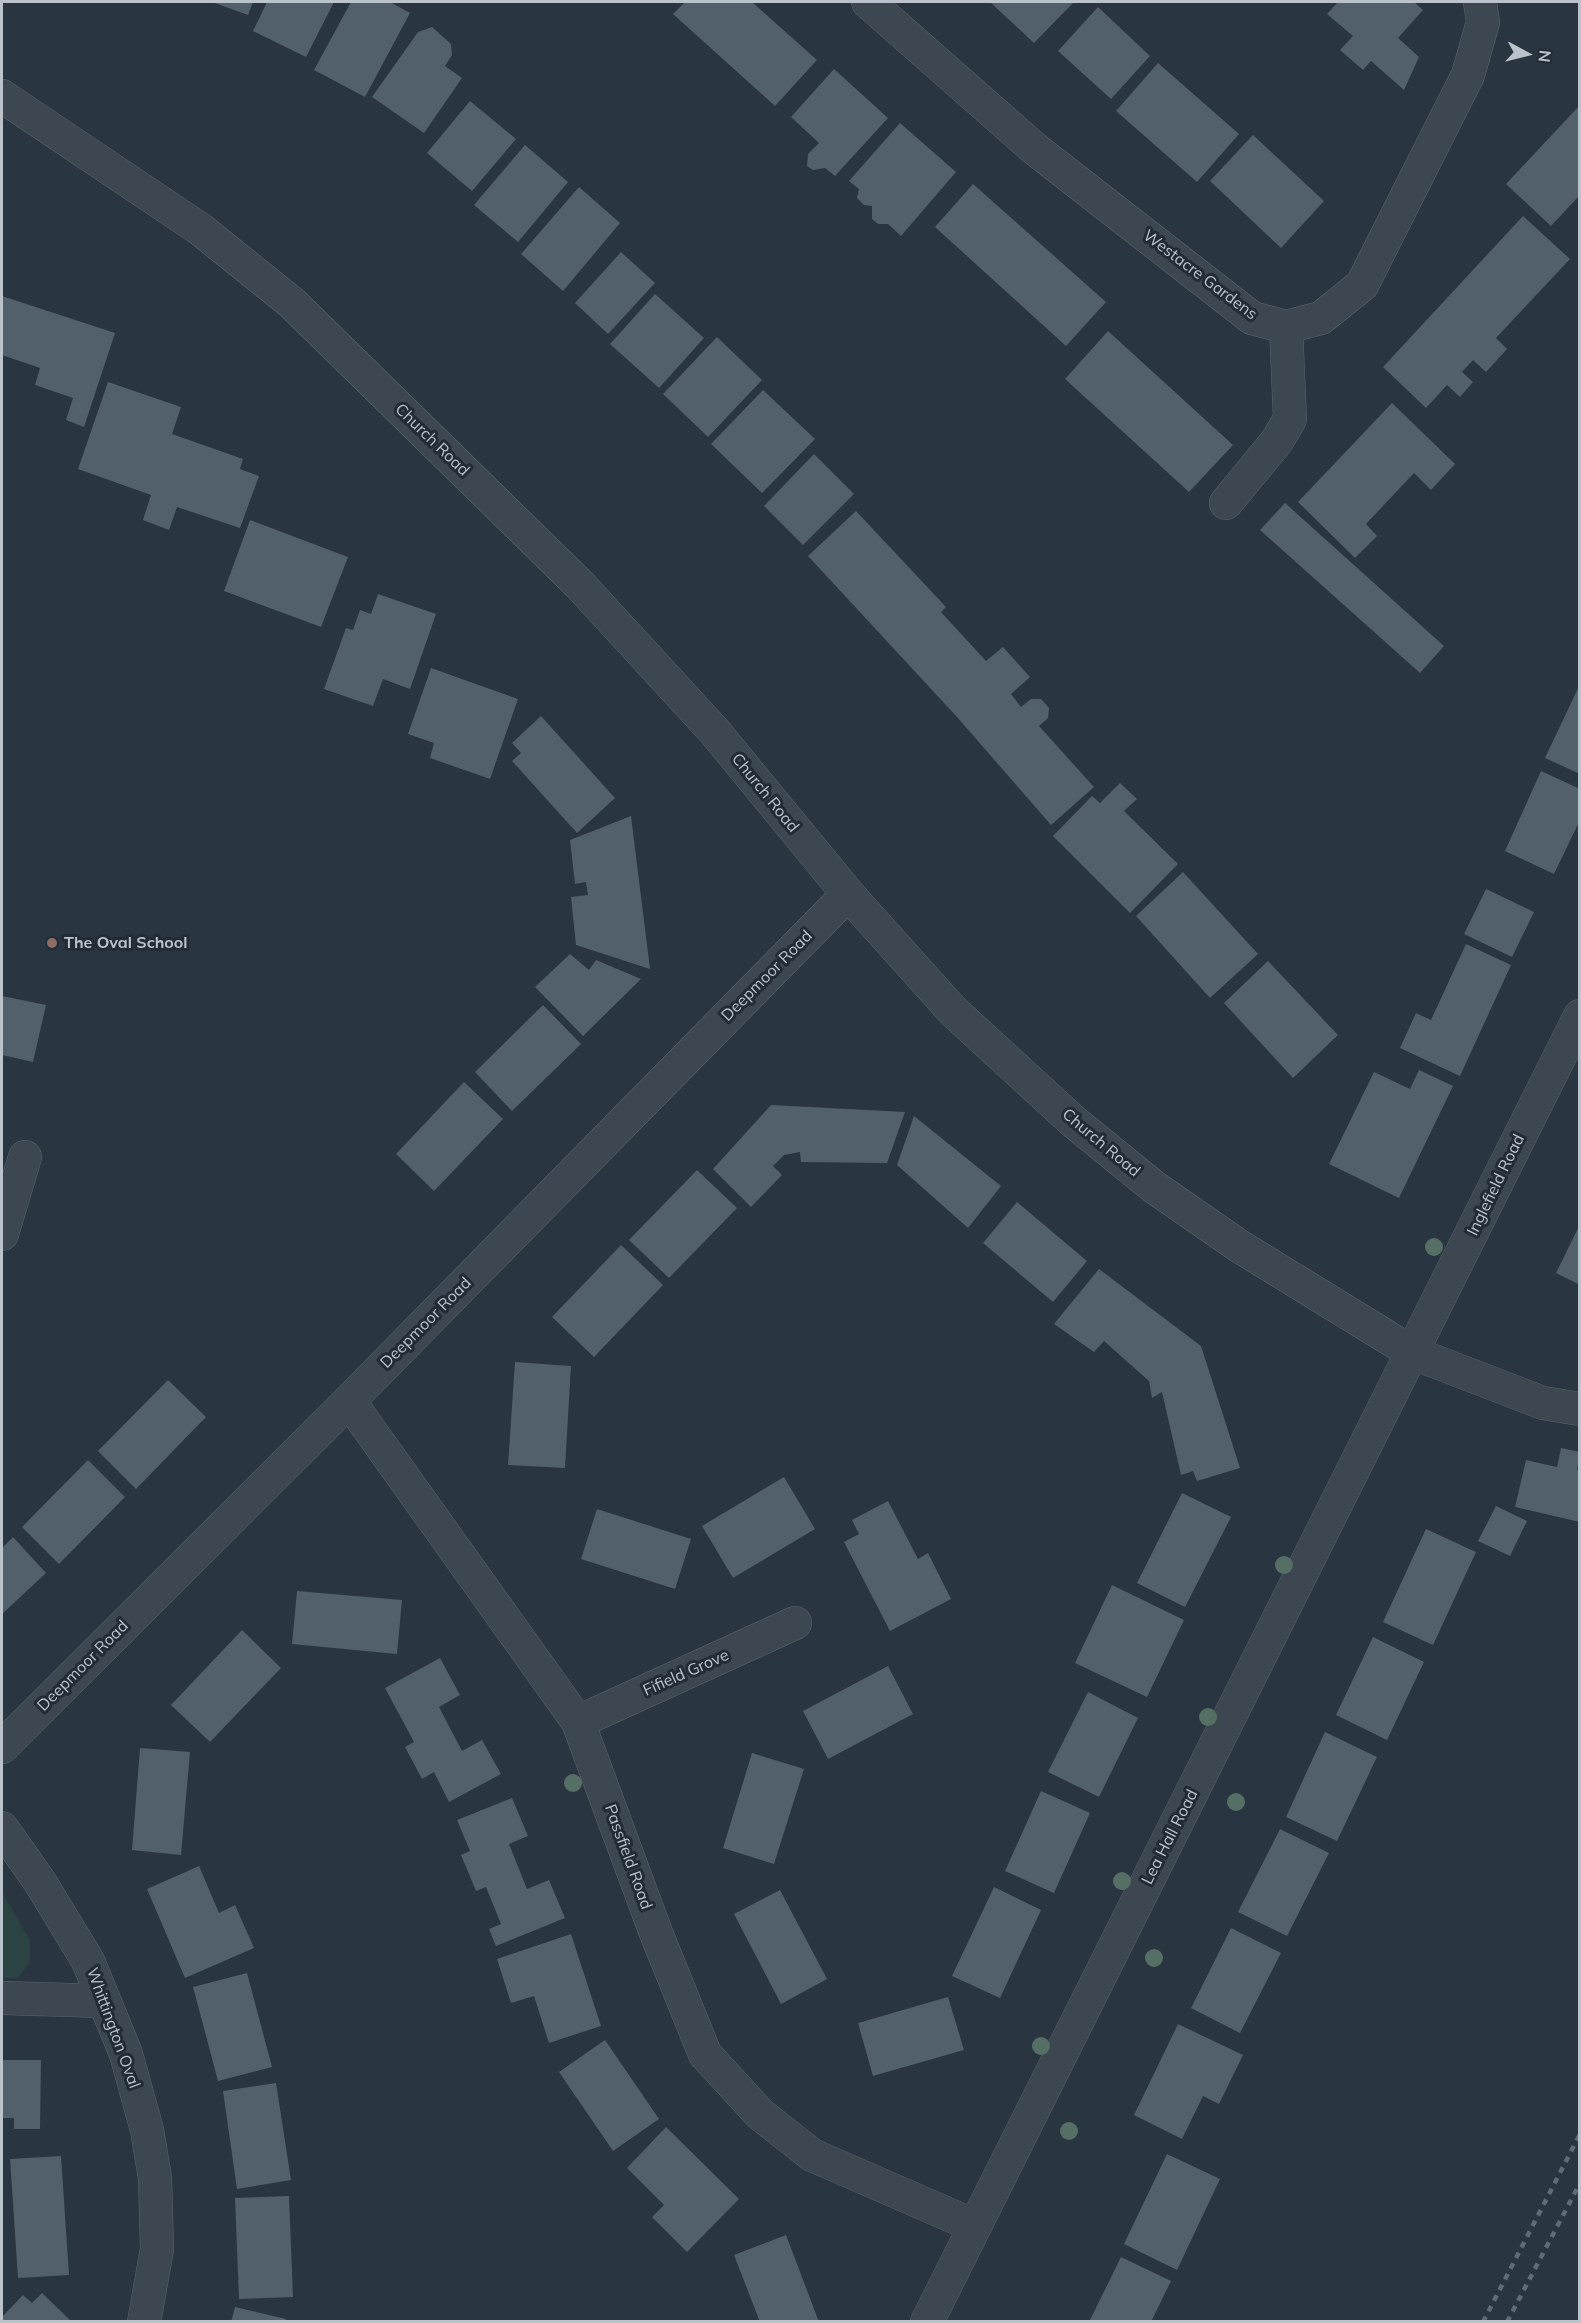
<!DOCTYPE html>
<html>
<head>
<meta charset="utf-8">
<style>
	body { margin:0 }
	#map { position:relative; width:1581px; height:2323px; overflow:hidden; background:#293541; font-family:Mulish,sans-serif }
	canvas { display:block }
	.frame { position:absolute; inset:0; border:3px solid #bac2cb; pointer-events:none }
	.north { position:absolute; left:1497px; top:24px; width:60px; height:60px; -webkit-text-stroke:4px #222c37; paint-order:stroke; rotate:97deg; font-size:16px; font-weight:700; line-height:24px; text-align:center; color:#bac2cb }
	.north::after { content:''; display:block; margin:auto; width:21px; height:27px; background:#bac2cb; clip-path:polygon(50% 0,100% 100%,50% 72%,0 100%) }
</style>
</head>
<body>
<div id="map">
<canvas width="1581" height="2323"></canvas>
<div class="frame"></div>
<div class="north">N</div>
</div>
<script>
const ctx = document.querySelector('canvas').getContext('2d');
ctx.lineJoin = 'round';
function fill(path, color) {
  ctx.fillStyle = color;
  ctx.fill(path, 'evenodd');
}
function shape(rows) {
  const path = new Path2D();
  for (const r of rows) {
    path.moveTo(r[0], r[1]);
    for (let i = 2; i < r.length; i += 2) path.lineTo(r[i], r[i + 1]);
  }
  return path;
}
function stroke(path, color, width, dash) {
  ctx.strokeStyle = color;
  ctx.lineWidth = width;
  ctx.lineCap = dash ? 'butt' : 'round';
  ctx.setLineDash(dash || []);
  ctx.stroke(path);
}
function write(font, color, halo, rows, align = 'center') {
  ctx.font = font + ' Mulish,sans-serif';
  ctx.lineWidth = 6;
  ctx.setLineDash([]);
  ctx.textBaseline = 'middle';
  ctx.strokeStyle = halo;
  ctx.fillStyle = color;
  for (const [text, x, y, turn = 0] of rows) {
    ctx.save();
    ctx.translate(x, y);
    ctx.rotate((+turn || 0) * Math.PI / 180);
    ctx.textAlign = isNaN(turn) ? turn : align;
    if (halo) ctx.strokeText(text, 0, 0);
    ctx.fillText(text, 0, 0);
    ctx.restore();
  }
}
const green = shape([
	[2,1892,30,1940,30,1962,18,1978,2,1978]
]);
const building = shape([
	[212,2,253,2,248,15],
	[267,2,334,2,306,57,253,31],
	[351,2,390,2,410,13,365,97,314,70],
	[685,2,752,2,817,60,775,106,673,14],
	[990,2,1071,2,1073,3,1034,43],
	[1338,2,1414,2,1423,10,1398,38,1419,57,1404,90,1371,61,1363,70,1340,50,1353,36,1327,14],
	[1098,7,1150,56,1111,99,1058,51],
	[432,27,451,44,452,55,445,66,462,78,424,133,372,97,418,32],
	[1158,63,1239,134,1197,182,1116,111],
	[834,69,888,118,835,176,825,168,813,170,807,166,808,154,819,143,791,117],
	[470,101,516,139,472,191,427,153],
	[1580,105,1580,195,1551,226,1506,184],
	[900,123,956,172,901,236,888,224,878,224,872,219,872,206,864,205,857,198,859,189,849,181],
	[1253,135,1324,201,1281,248,1210,181],
	[525,145,568,182,518,242,474,205],
	[973,184,1106,302,1066,346,935,227],
	[579,187,620,223,563,291,521,254],
	[1523,216,1570,259,1496,338,1507,349,1486,372,1473,360,1462,372,1473,382,1460,397,1447,385,1426,408,1383,367],
	[621,252,655,283,608,334,575,303],
	[655,294,704,338,659,388,610,344],
	[2,296,115,333,84,427,66,420,73,398,35,385,40,368,2,355],
	[1108,331,1233,445,1189,492,1065,379],
	[717,337,762,380,708,437,663,394],
	[108,382,181,407,172,434,243,459,240,469,259,476,240,528,177,507,169,530,143,520,151,495,78,469],
	[763,390,815,439,762,493,711,444],
	[1392,403,1455,464,1431,490,1414,473,1366,524,1377,536,1355,558,1298,502],
	[814,454,854,494,803,545,764,506],
	[1285,503,1444,646,1420,673,1260,530],
	[856,511,946,607,941,612,986,661,1003,647,1030,677,1011,694,1021,707,1031,699,1041,699,1049,708,1048,718,1039,726,1094,787,1051,825,957,717,808,556],
	[250,520,348,557,321,627,224,591],
	[378,594,436,614,410,689,383,679,373,706,324,689,346,628,353,630,360,610,371,614],
	[431,668,518,699,490,779,430,758,434,743,408,734],
	[1580,684,1580,774,1545,758],
	[541,716,615,798,577,833,512,761,521,753,512,743],
	[1541,771,1580,789,1580,820,1554,874,1505,851],
	[1120,783,1137,799,1124,811,1178,864,1130,913,1053,836,1092,796,1100,803],
	[631,816,650,969,576,945,571,897,588,895,586,882,575,884,570,840],
	[1183,872,1258,954,1210,998,1136,916],
	[1486,889,1534,912,1512,957,1464,934],
	[1466,944,1511,965,1460,1076,1400,1048,1416,1013,1431,1020],
	[570,954,589,970,596,960,641,979,583,1036,535,987],
	[1268,961,1338,1035,1293,1078,1224,1003],
	[2,996,46,1005,33,1062,2,1055],
	[543,1005,581,1044,512,1111,475,1072],
	[1419,1070,1453,1086,1399,1198,1329,1164,1374,1072,1410,1089],
	[464,1082,503,1119,434,1191,396,1154],
	[771,1105,905,1112,887,1163,801,1162,800,1152,784,1155,773,1166,782,1175,751,1207,713,1169],
	[914,1116,1001,1186,968,1228,897,1165],
	[697,1170,737,1208,669,1278,629,1240],
	[1017,1202,1087,1261,1053,1302,983,1243],
	[1580,1224,1580,1285,1556,1273],
	[621,1245,663,1285,594,1357,552,1317],
	[1099,1269,1201,1346,1240,1468,1197,1481,1193,1471,1181,1475,1162,1392,1152,1398,1149,1381,1104,1341,1094,1352,1054,1324],
	[515,1362,571,1366,565,1468,508,1465],
	[168,1380,206,1417,136,1489,98,1451],
	[1561,1448,1580,1452,1577,1470,1580,1471,1580,1522,1515,1507,1526,1460,1557,1467],
	[88,1460,125,1497,59,1564,22,1527],
	[784,1477,815,1529,733,1578,702,1526],
	[1182,1493,1231,1517,1185,1607,1137,1583],
	[888,1501,918,1559,928,1553,951,1599,890,1631,844,1542,859,1534,852,1520],
	[1496,1506,1527,1521,1510,1556,1478,1541],
	[597,1509,691,1539,675,1589,581,1559],
	[1426,1529,1476,1552,1433,1645,1383,1622],
	[13,1537,46,1573,2,1614,2,1548],
	[1112,1585,1184,1620,1147,1697,1075,1663],
	[297,1591,402,1600,397,1654,292,1644],
	[242,1630,281,1668,210,1742,171,1705],
	[1373,1637,1424,1662,1387,1740,1336,1715],
	[440,1658,460,1695,439,1707,462,1751,482,1740,501,1774,449,1802,434,1772,422,1779,405,1747,414,1742,385,1688],
	[888,1666,913,1714,828,1759,803,1711],
	[1088,1692,1138,1718,1099,1797,1048,1772],
	[1325,1732,1377,1757,1337,1841,1286,1817],
	[140,1748,190,1752,181,1855,132,1850],
	[752,1753,804,1769,774,1864,723,1848],
	[1041,1791,1090,1813,1054,1893,1005,1871],
	[512,1798,528,1836,509,1844,527,1889,549,1880,565,1918,496,1946,489,1929,501,1924,486,1887,476,1891,461,1855,470,1851,457,1820],
	[1280,1829,1329,1853,1287,1936,1238,1912],
	[199,1866,219,1913,235,1905,254,1948,185,1978,147,1889],
	[994,1887,1041,1910,1000,1998,952,1976],
	[780,1890,827,1979,781,2004,734,1914],
	[1231,1928,1281,1953,1240,2033,1191,2008],
	[571,1934,601,2026,549,2043,534,1996,511,2003,497,1959],
	[247,1973,272,2067,218,2081,193,1987],
	[948,1997,964,2050,873,2076,858,2023],
	[1178,2024,1243,2055,1219,2104,1203,2096,1182,2139,1134,2115],
	[605,2040,659,2119,613,2151,559,2072],
	[2,2060,41,2060,40,2129,14,2129,14,2118,2,2118],
	[276,2083,291,2180,237,2189,223,2091],
	[666,2127,739,2199,687,2252,652,2217,664,2205,627,2168],
	[1167,2154,1220,2179,1177,2270,1124,2244],
	[61,2156,69,2275,18,2278,10,2159],
	[289,2196,293,2297,239,2299,235,2198],
	[786,2235,819,2322,760,2322,734,2255],
	[1121,2257,1171,2281,1151,2322,1089,2322],
	[42,2293,70,2320,68,2322,2,2322,2,2317,23,2295,32,2303],
	[235,2307,286,2319,285,2322,231,2322]
]);
const minor = shape([
	[868,2,1035,149,1252,318,1286,327,1321,318,1362,285,1468,75,1483,22,1480,2],
	[2,96,200,229,292,303,581,586,715,732,848,894,953,1011,1074,1122,1154,1187,1239,1246,1413,1353,1543,1403,1580,1409],
	[1226,503,1277,441,1290,419,1286,327],
	[2,1234,25,1157],
	[349,1401,578,1722,656,1933,705,2054,760,2114,812,2155,975,2226],
	[578,1722,795,1623],
	[2,1747,349,1401,848,894],
	[2,1828,40,1882,88,1961,126,2054,147,2130,155,2178,157,2249,144,2322],
	[2,1998,104,2001],
	[927,2322,1580,1016]
]);
const rail = shape([
	[1483,2322,1580,2134],
	[1507,2322,1580,2183]
]);
const trees = [
	[1434,1247],
	[1284,1565],
	[1208,1717],
	[573,1783],
	[1236,1802],
	[1122,1881],
	[1154,1958],
	[1041,2046],
	[1069,2131]
];
const markers = [
	[52,943,6,"#8d6e63"]
];
const streetNames = [
	["Westacre Gardens",1200,275,37],
	["Church Road",432,440,44],
	["Church Road",765,793,51],
	["Deepmoor Road",767,976,-45],
	["Church Road",1101,1143,40],
	["Inglefield Road",1496,1185,-64],
	["Deepmoor Road",426,1323,-45],
	["Deepmoor Road",83,1666,-45],
	["Fifield Grove",686,1673,-24],
	["Lea Hall Road",1170,1837,-63],
	["Passfield Road",628,1857,70],
	["Whittington Oval",113,2028,70]
];
const poiNames = [
	["The Oval School",64,943]
];
fill(green, '#2c4343');
fill(building, '#52606c');
stroke(minor, '#5b656f', 34);
stroke(minor, '#3d4751', 33);
stroke(rail, '#5f6b78', 4.5, [6, 6]);
ctx.fillStyle = '#566f64';
for (const [x, y] of trees) {
  ctx.beginPath();
  ctx.arc(x, y, 9, 0, 2 * Math.PI);
  ctx.fill();
}
for (const [x, y, r, color] of markers) {
  const dot = new Path2D();
  dot.arc(x, y, r, 0, 2 * Math.PI);
  ctx.fillStyle = color;
  ctx.fill(dot);
  stroke(dot, '#222c37', 2);
}
write('16px', '#bac2cb', '#222c37', streetNames);
write('bold 16px', '#bac2cb', '#222c37', poiNames, 'left');
</script>
</body>
</html>
